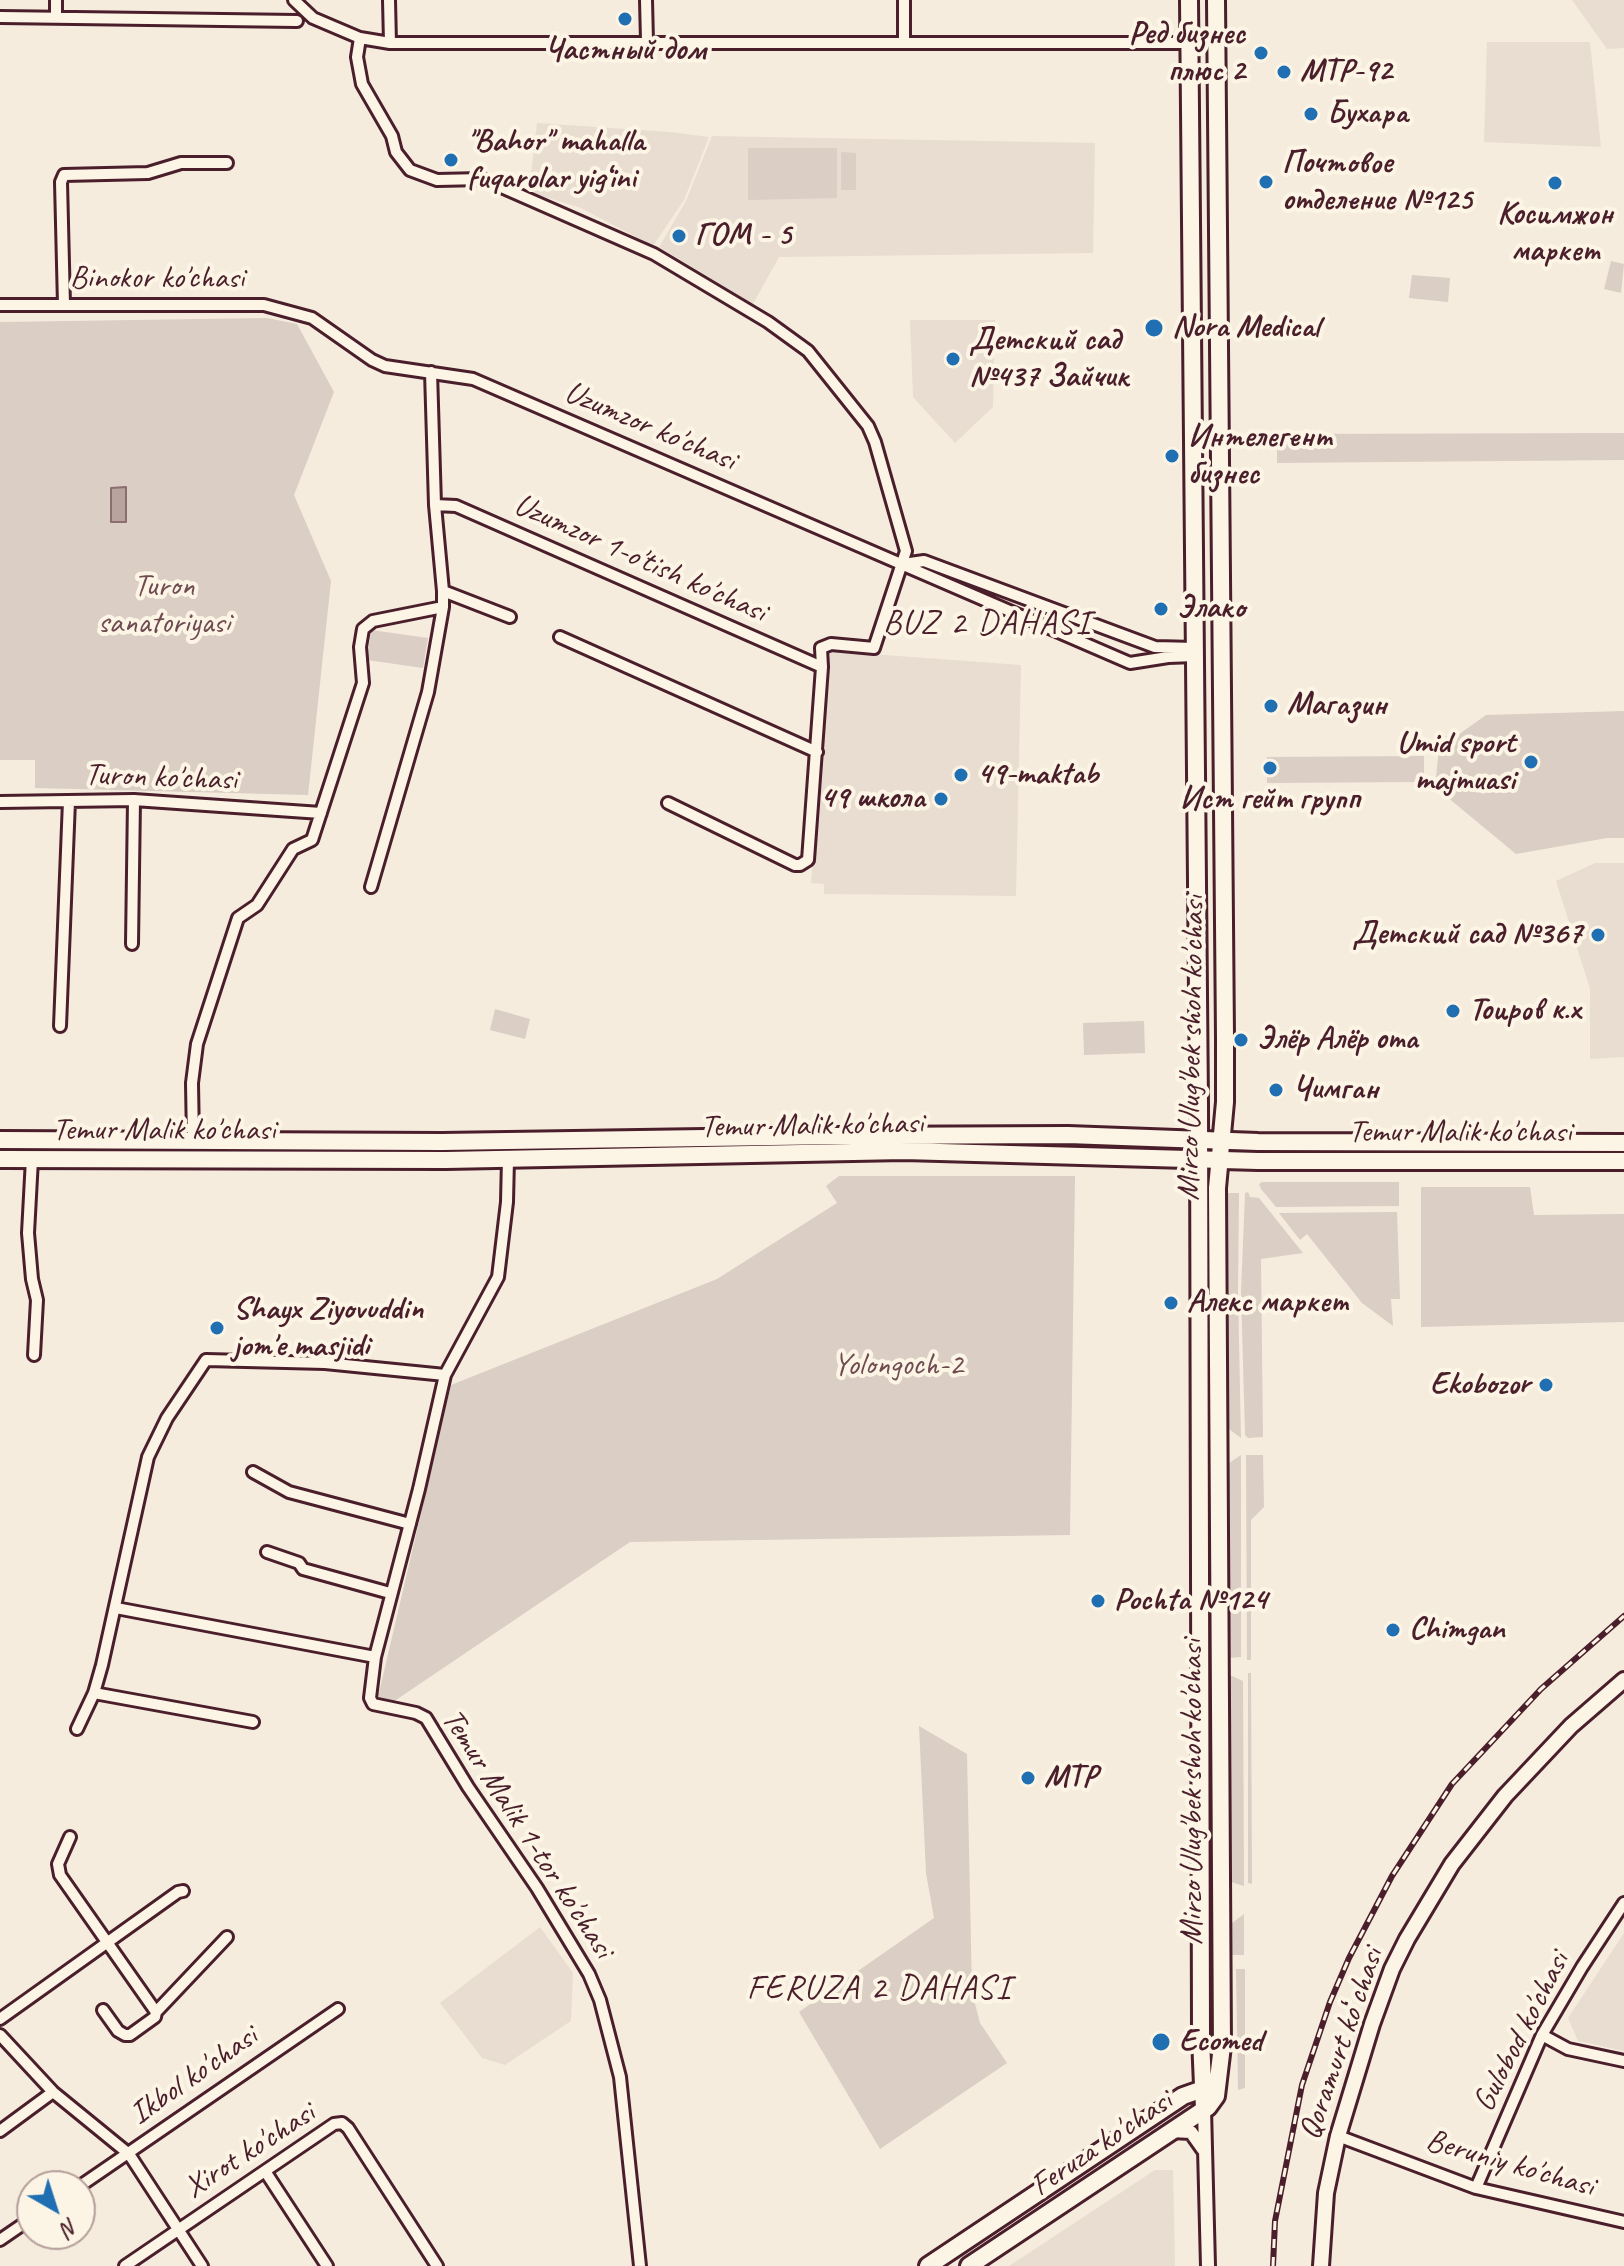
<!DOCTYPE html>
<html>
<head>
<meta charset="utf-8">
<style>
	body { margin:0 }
	#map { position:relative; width:1624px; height:2266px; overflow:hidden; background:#f5ecde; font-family:Caveat,sans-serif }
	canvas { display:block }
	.north { position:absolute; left:16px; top:2170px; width:80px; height:80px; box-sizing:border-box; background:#fcf5e5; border:2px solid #b59f9b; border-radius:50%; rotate:141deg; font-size:22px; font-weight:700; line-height:32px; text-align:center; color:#4a1f2b }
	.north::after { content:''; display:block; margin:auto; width:28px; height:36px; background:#1f6fb2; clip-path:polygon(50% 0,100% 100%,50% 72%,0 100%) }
</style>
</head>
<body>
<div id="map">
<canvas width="1624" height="2266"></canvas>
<div class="north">N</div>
</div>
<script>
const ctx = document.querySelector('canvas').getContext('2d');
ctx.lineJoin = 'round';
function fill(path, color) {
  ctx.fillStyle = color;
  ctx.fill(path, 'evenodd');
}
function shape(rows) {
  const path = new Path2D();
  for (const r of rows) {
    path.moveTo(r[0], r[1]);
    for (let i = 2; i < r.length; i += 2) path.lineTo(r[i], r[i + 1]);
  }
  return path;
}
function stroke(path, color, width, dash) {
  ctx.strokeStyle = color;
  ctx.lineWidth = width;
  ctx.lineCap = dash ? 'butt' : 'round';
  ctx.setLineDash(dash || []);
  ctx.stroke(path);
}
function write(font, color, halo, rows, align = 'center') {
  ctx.font = font + ' Caveat,sans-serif';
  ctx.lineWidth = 8;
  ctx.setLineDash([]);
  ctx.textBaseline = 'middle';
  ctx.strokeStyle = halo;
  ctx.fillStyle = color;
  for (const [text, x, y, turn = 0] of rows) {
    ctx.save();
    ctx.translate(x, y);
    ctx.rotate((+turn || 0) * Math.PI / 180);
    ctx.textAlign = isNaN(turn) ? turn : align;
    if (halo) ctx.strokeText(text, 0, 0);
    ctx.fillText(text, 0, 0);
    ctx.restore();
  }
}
const built = shape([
	[1572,0,1624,0,1624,48,1607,49],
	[1487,42,1590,42,1601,147,1484,142],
	[537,123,670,132,709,137,684,200,653,246,581,208,529,192],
	[712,136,1095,143,1093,253,779,257,753,304,659,247,686,201],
	[910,320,995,320,993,407,955,443,913,397],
	[830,651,1021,665,1016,896,824,894,824,884,811,883],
	[1595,863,1624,863,1624,1057,1590,1059,1590,989,1556,881],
	[540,1927,573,1973,571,2021,505,2065,482,2058,440,2003],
	[1624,1933,1624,2051,1578,2041,1568,2018],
	[1155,2170,1173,2170,1175,2266,1009,2266]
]);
const green = shape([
	[748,148,837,148,837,198,748,200],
	[841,152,856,153,856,190,841,190],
	[1611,261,1624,264,1621,293,1604,289],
	[1412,275,1450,278,1448,302,1409,298],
	[267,318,297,324,334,392,294,495,331,581,308,795,35,788,35,760,0,760,0,322],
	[1624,433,1624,460,1277,463,1277,434],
	[371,630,428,638,423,668,367,660],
	[1624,711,1624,838,1607,838,1516,854,1435,787,1440,737,1458,735,1486,715],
	[1424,756,1424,782,1267,783,1267,757],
	[495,1009,530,1019,525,1039,490,1030],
	[1144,1021,1145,1053,1084,1055,1083,1023],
	[839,1176,1075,1176,1070,1535,630,1542,390,1704,378,1697,451,1385,717,1279,837,1203,826,1186],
	[1262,1182,1399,1182,1399,1206,1276,1207,1261,1189,1259,1184],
	[1421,1187,1530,1187,1534,1215,1624,1214,1624,1322,1421,1327],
	[1248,1192,1250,1197,1259,1198,1303,1253,1261,1259,1263,1437,1248,1438,1245,1435,1241,1291,1245,1193],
	[1228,1193,1239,1193,1238,1292,1241,1438,1229,1429],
	[1397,1212,1400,1299,1391,1299,1393,1326,1362,1303,1307,1234,1300,1240,1279,1213],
	[1241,1455,1241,1657,1229,1658,1229,1463],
	[1246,1455,1263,1455,1264,1507,1251,1520,1251,1660,1247,1660],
	[1248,1673,1251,1673,1252,1884,1248,1883],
	[1230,1675,1243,1681,1244,1886,1231,1882],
	[919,1726,967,1754,972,1992,980,2023,1007,2063,880,2149,799,2012,934,1918,926,1873],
	[1244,1914,1244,1955,1232,1955,1232,1923],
	[1236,1969,1245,1969,1245,2088,1238,2090]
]);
const water = shape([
	[126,487,126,522,111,522,111,488,126,487]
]);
const minor = shape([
	[294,0,313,18,360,38,390,43,1190,43],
	[389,0,390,43],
	[646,0,647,41],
	[904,0,904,41],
	[0,17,297,21],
	[56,17,56,0],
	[360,38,357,57,362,84,392,136,396,152,410,170,437,180,483,179,654,254,768,322,808,351,868,426,875,442,906,551,874,648,831,644,821,648,822,667,808,860,800,865,795,865,668,803],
	[0,305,264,305,312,318,372,360,385,366,473,379,1130,663,1168,657,1195,656],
	[64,305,61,182,64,175,148,173,181,163,227,163],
	[431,372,435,505,443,591,510,617],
	[435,505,456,506,822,667],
	[903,564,924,561,1155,647,1195,648],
	[560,637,817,752],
	[0,802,134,800,321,813],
	[371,887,428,692,443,607,443,591],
	[132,944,134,800],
	[60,1026,69,801],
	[193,1140,192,1083,197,1044,238,918,257,905,293,849,312,840,363,683,360,647,363,629,373,621,443,607],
	[32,1159,28,1233,32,1279,37,1300,34,1355],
	[508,1159,507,1202,498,1277,445,1375,419,1489,375,1657,370,1698,373,1704,416,1713,426,1718,468,1787,537,1888,589,1974,600,2000,620,2077,640,2266],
	[253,1472,289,1492,410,1524],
	[267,1552,299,1563,303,1569,390,1593],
	[116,1608,375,1657],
	[94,1693,253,1722],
	[77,1729,94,1693,102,1665,148,1457,167,1418,206,1360,325,1363,445,1375],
	[70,1837,58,1864,60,1875,156,2012,227,1937],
	[103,2010,118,2031,125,2035,130,2035,155,2017,156,2012],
	[0,2019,178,1892,183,1891],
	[0,2035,53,2092,129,2154,202,2266],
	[1542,2035,1568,2049,1624,2061],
	[0,2131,53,2092],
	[1338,2136,1476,2188,1624,2222],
	[265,2171,327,2266],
	[80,2186,338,2009],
	[1476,2188,1542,2035,1582,1967,1624,1903],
	[0,2240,32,2218],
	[125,2266,334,2124,342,2123,348,2128,437,2266]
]);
const tertiary = shape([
	[1204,2109,1208,2266],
	[1171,2131,1191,2132,1203,2149]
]);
const secondary = shape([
	[1321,2266,1326,2193,1338,2136,1372,2024,1392,1969,1407,1939,1452,1864,1505,1796,1571,1726,1624,1680]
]);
const primary = shape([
	[1189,0,1199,1102,1201,2038,1204,2109],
	[928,2266,1183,2096,1200,2090,1213,2093],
	[969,2266,1208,2107,1216,2096,1222,2046,1217,1188,1225,1102,1225,1038,1216,0]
]);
const trunk = shape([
	[0,1140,442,1142,836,1136,1068,1135,1258,1142,1624,1143],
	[0,1159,446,1160,904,1151,1258,1161,1624,1161]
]);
const rail = shape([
	[1273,2266,1275,2221,1302,2085,1330,2002,1349,1958,1392,1876,1452,1784,1541,1689,1624,1616]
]);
const markers = [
	[625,19,8,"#1f6fb2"],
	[1261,53,8,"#1f6fb2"],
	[1284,72,8,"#1f6fb2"],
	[1311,114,8,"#1f6fb2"],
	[451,160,8,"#1f6fb2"],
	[1266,182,8,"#1f6fb2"],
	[1555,183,8,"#1f6fb2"],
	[679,236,8,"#1f6fb2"],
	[1154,328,10,"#1f6fb2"],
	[953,359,8,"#1f6fb2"],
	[1172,456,8,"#1f6fb2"],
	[1161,609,8,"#1f6fb2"],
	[1271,706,8,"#1f6fb2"],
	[1531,762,8,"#1f6fb2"],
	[1270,768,8,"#1f6fb2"],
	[961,775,8,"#1f6fb2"],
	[941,799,8,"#1f6fb2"],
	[1598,935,8,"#1f6fb2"],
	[1453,1011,8,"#1f6fb2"],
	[1241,1040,8,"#1f6fb2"],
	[1276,1090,8,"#1f6fb2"],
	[1171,1303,8,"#1f6fb2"],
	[217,1328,8,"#1f6fb2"],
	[1546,1385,8,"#1f6fb2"],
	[1098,1601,8,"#1f6fb2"],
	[1393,1630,8,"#1f6fb2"],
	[1028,1778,8,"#1f6fb2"],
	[1161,2042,10,"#1f6fb2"]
];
const poiNames = [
	["Ред бизнес",1245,35,"right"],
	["плюс 2",1245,72,"right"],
	["Частный дом",625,51,"center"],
	["MTP-92",1300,72],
	["Бухара",1327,114],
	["\"Bahor\" mahalla",467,142],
	["fuqarolar yig‘ini",467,179],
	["Почтовое",1282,164],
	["отделение №125",1282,201],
	["Косимжон",1555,215,"center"],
	["маркет",1555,252,"center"],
	["ГОМ - 5",695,236],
	["Nora Medical",1172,328],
	["Детский сад",969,341],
	["№437 Зайчик",969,378],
	["Интелегент",1188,438],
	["бизнес",1188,475],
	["Элако",1177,609],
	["Магазин",1287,706],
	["Umid sport",1515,744,"right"],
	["majmuasi",1515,781,"right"],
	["49-maktab",977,775],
	["49 школа",925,799,"right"],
	["Ист гейт групп",1270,800,"center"],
	["Детский сад №367",1582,935,"right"],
	["Тоиров к.х",1469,1011],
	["Элёр Алёр ота",1257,1040],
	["Чимган",1292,1090],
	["Алекс маркет",1187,1303],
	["Shayx Ziyovuddin",233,1310],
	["jom'e masjidi",233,1347],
	["Ekobozor",1530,1385,"right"],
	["Pochta №124",1114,1601],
	["Chimgan",1409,1630],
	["MTP",1044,1778],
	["Ecomed",1179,2042]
];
const streetNames = [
	["Binokor ko'chasi",157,279],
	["Uzumzor ko'chasi",650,427,23],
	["Uzumzor 1-o'tish ko'chasi",640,559,24],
	["Turon ko'chasi",161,778,2],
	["Mirzo Ulug'bek shoh ko'chasi",1192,1048,-89],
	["Temur Malik ko'chasi",812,1126,-1],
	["Temur Malik ko'chasi",164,1131],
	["Temur Malik ko'chasi",1460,1133],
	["Mirzo Ulug'bek shoh ko'chasi",1193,1792,-90],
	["Temur Malik 1-tor ko'chasi",527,1834,57],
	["Gulobod ko'chasi",1522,2032,-63],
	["Qoramurt koʻchasi",1342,2044,-71],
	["Ikbol ko'chasi",194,2076,-35],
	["Feruza ko'chasi",1102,2144,-34],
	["Xirot ko'chasi",250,2151,-33],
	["Beruniy ko'chasi",1510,2164,16]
];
const parkNames = [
	["Turon",164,587],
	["sanatoriyasi",164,624],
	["Yolongoch-2",898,1366]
];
const neighbourhoodNames = [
	["BUZ 2 DAHASI",987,624],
	["FERUZA 2 DAHASI",879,1989]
];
fill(built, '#e8ddd0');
fill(green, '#dbcec4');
fill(water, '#b8a39e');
stroke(water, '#8c6e70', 2);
stroke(minor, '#4a1f2b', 16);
stroke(tertiary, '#4a1f2b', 18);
stroke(secondary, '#4a1f2b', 20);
stroke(primary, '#4a1f2b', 22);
stroke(trunk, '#4a1f2b', 22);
stroke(minor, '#fcf5e5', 10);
stroke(tertiary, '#fcf5e5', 12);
stroke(secondary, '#fcf5e5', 14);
stroke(primary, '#fcf5e5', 16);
stroke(trunk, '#fcf5e5', 16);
stroke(rail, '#4a1f2b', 6);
stroke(rail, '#fcf5e5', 3, [9]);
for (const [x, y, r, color] of markers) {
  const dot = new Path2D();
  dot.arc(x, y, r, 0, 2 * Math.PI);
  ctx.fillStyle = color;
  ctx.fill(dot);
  stroke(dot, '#fcf5e5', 3);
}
write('bold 32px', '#4a1f2b', '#fcf5e5', poiNames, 'left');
write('32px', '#4a1f2b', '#fcf5e5', streetNames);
write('32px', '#6e4b51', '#fcf5e5', parkNames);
ctx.letterSpacing = '2px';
write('34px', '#4a1f2b', '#fcf5e5', neighbourhoodNames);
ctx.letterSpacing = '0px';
</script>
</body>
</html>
